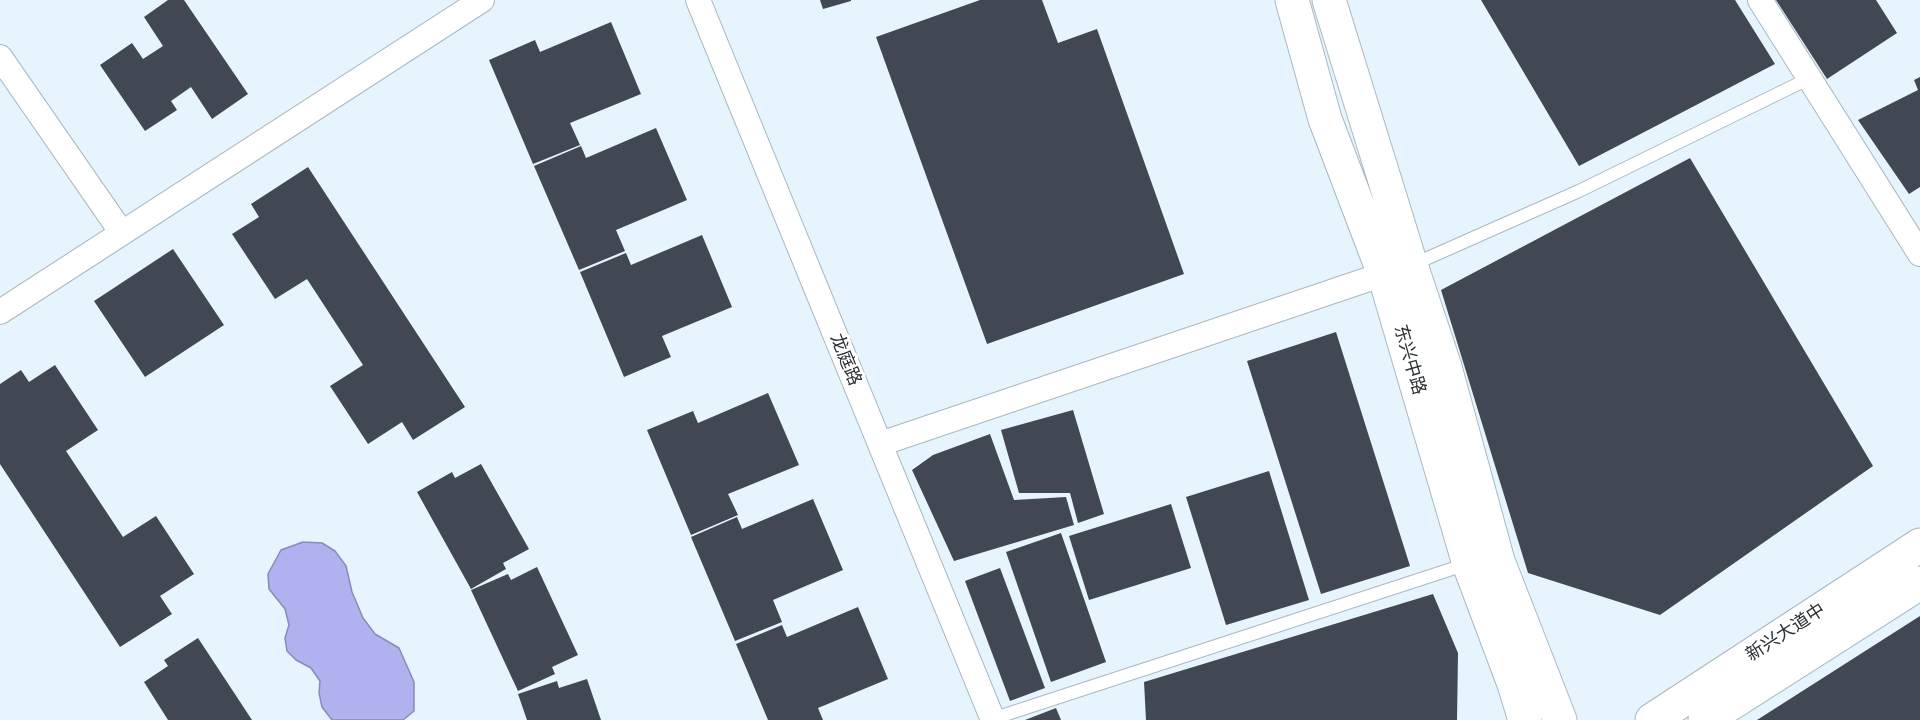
<!DOCTYPE html>
<html>
<head>
<meta charset="utf-8">
<style>
	body { margin:0 }
	canvas { display:block; background:#e5f4fd }
</style>
</head>
<body>
<canvas width="1920" height="720"></canvas>
<script>
const ctx = document.querySelector('canvas').getContext('2d');
ctx.lineJoin = 'round';
function fill(path, color) {
  ctx.fillStyle = color;
  ctx.fill(path, 'evenodd');
}
function shape(rows) {
  const path = new Path2D();
  for (const r of rows) {
    path.moveTo(r[0], r[1]);
    for (let i = 2; i < r.length; i += 2) path.lineTo(r[i], r[i + 1]);
  }
  return path;
}
function stroke(path, color, width, dash) {
  ctx.strokeStyle = color;
  ctx.lineWidth = width;
  ctx.lineCap = dash ? 'butt' : 'round';
  ctx.setLineDash(dash || []);
  ctx.stroke(path);
}
function write(font, color, halo, rows, align = 'center') {
  ctx.font = font + ' Signika,"Noto Sans SC",sans-serif';
  ctx.lineWidth = 6;
  ctx.setLineDash([]);
  ctx.textBaseline = 'middle';
  ctx.strokeStyle = halo;
  ctx.fillStyle = color;
  for (const [text, x, y, turn = 0] of rows) {
    ctx.save();
    ctx.translate(x, y);
    ctx.rotate((+turn || 0) * Math.PI / 180);
    ctx.textAlign = isNaN(turn) ? turn : align;
    if (halo) ctx.strokeText(text, 0, 0);
    ctx.fillText(text, 0, 0);
    ctx.restore();
  }
}
const water = shape([
	[303,542,322,543,335,551,346,566,352,592,363,618,375,634,399,648,414,682,414,711,403,720,332,720,322,707,319,693,320,681,311,668,296,660,287,651,285,638,289,625,285,609,269,589,268,574,281,550,303,542]
]);
const building = shape([
	[168,0,184,0,248,94,212,119,191,87,171,101,177,110,145,131,100,65,132,43,143,59,163,46,144,17],
	[820,0,851,0,851,1,823,9],
	[980,0,1042,0,1058,43,1097,29,1184,274,987,344,876,37],
	[1481,0,1735,0,1775,64,1579,166],
	[1776,0,1876,0,1897,33,1827,79],
	[611,22,641,94,570,123,580,145,533,164,489,60,535,40,540,52],
	[1920,77,1920,187,1909,194,1858,120,1918,90,1914,80],
	[656,128,687,200,616,230,625,251,579,270,534,166,581,146,586,158],
	[1690,158,1873,466,1660,615,1528,573,1441,290],
	[308,167,465,407,413,440,402,422,368,444,330,386,363,365,307,279,275,299,232,234,259,217,251,204],
	[702,235,732,307,662,336,671,357,624,377,580,272,626,253,631,265],
	[173,249,224,325,145,377,94,301],
	[1336,332,1410,566,1321,594,1247,361],
	[55,365,98,430,66,451,123,537,156,516,194,574,160,596,172,614,120,647,0,464,0,384,21,370,29,382],
	[768,393,799,465,728,494,738,515,691,535,647,430,693,411,698,423],
	[1073,410,1104,514,1078,523,1070,493,1019,493,1001,430],
	[990,434,1014,500,1066,497,1074,525,954,561,912,470,933,455],
	[481,464,529,549,503,563,506,569,471,589,417,492,452,472,455,478],
	[1269,471,1309,600,1226,625,1186,497],
	[813,499,843,570,773,600,782,622,735,641,691,537,737,517,742,529],
	[1171,504,1191,568,1089,600,1069,536],
	[1061,533,1106,662,1051,682,1006,552],
	[537,567,578,655,552,667,555,674,518,691,471,590,508,574,511,580],
	[1000,568,1045,688,1010,701,965,581],
	[1433,594,1458,653,1457,720,1146,720,1144,682],
	[858,607,888,679,818,708,823,720,768,720,736,644,782,625,787,637],
	[1920,616,1920,720,1757,720],
	[198,638,252,720,168,720,144,682,168,666,164,660],
	[587,679,601,720,527,720,518,694,557,681,559,688],
	[1056,708,1061,720,1025,720]
]);
const lane = shape([
	[1412,265,1579,191,1810,78],
	[992,719,1467,564]
]);
const street = shape([
	[698,0,993,720],
	[1760,0,1920,254],
	[0,57,122,233],
	[0,312,482,0],
	[880,444,1384,274]
]);
const secondary = shape([
	[1652,720,1920,545],
	[1705,720,1920,583]
]);
const primary = shape([
	[1292,0,1325,119,1384,274,1469,564,1514,684,1525,720],
	[1329,0,1411,265,1445,367,1498,561,1560,720]
]);
const streetNames = [
	["龙庭路",845,360,68],
	["东兴中路",1409,360,74],
	["新兴大道中",1786,633,-33]
];
fill(water, '#b0b2ef');
stroke(water, '#888bb7', 1.5);
fill(building, '#414853');
stroke(lane, '#aab8c1', 14);
stroke(street, '#aab8c1', 26);
stroke(secondary, '#aab8c1', 35);
stroke(primary, '#aab8c1', 35);
stroke(lane, '#fff', 12);
stroke(street, '#fff', 24);
stroke(secondary, '#fff', 33);
stroke(primary, '#fff', 33);
write('18px', '#2a2f33', '#fff', streetNames);
</script>
</body>
</html>
